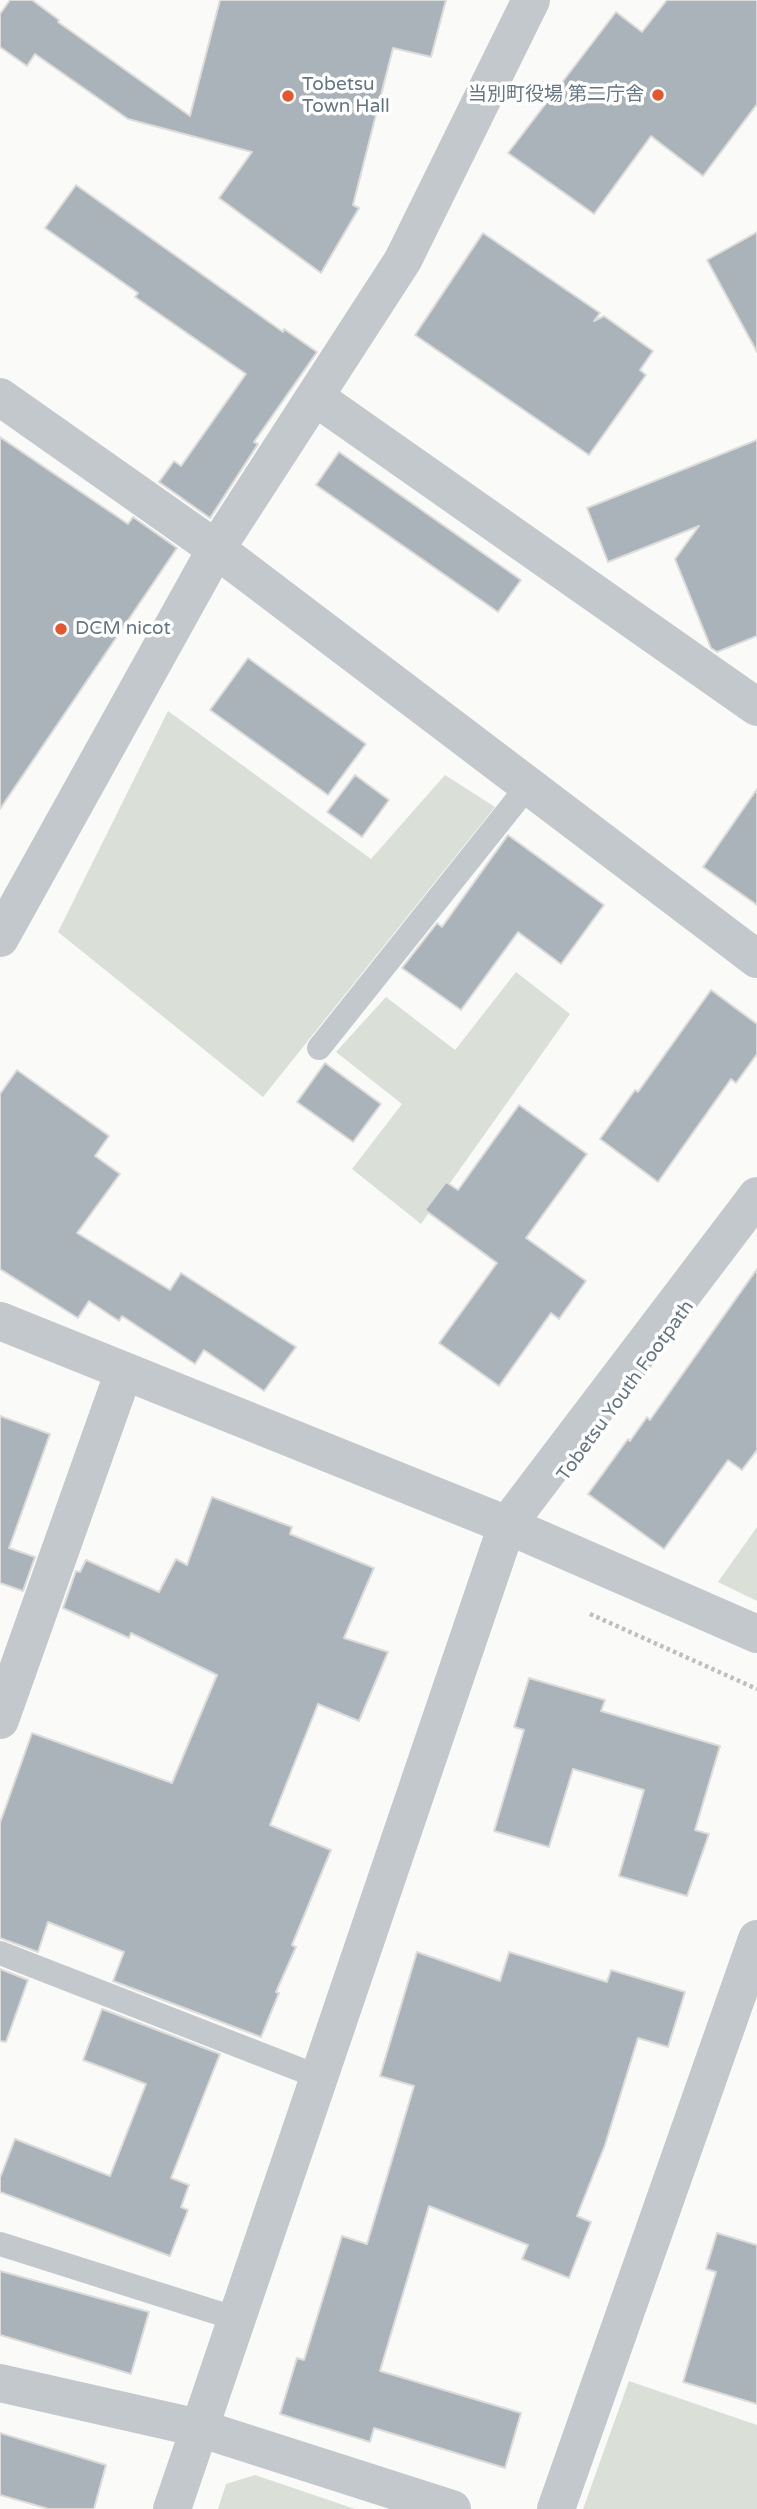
<!DOCTYPE html>
<html>
<head>
<meta charset="utf-8">
<style>
	body { margin:0 }
	canvas { display:block; background:#fafaf8 }
</style>
</head>
<body>
<canvas width="757" height="2509"></canvas>
<script>
const ctx = document.querySelector('canvas').getContext('2d');
ctx.lineJoin = 'round';
function fill(path, color) {
  ctx.fillStyle = color;
  ctx.fill(path, 'evenodd');
}
function shape(rows) {
  const path = new Path2D();
  for (const r of rows) {
    path.moveTo(r[0], r[1]);
    for (let i = 2; i < r.length; i += 2) path.lineTo(r[i], r[i + 1]);
  }
  return path;
}
function stroke(path, color, width, dash) {
  ctx.strokeStyle = color;
  ctx.lineWidth = width;
  ctx.lineCap = dash ? 'butt' : 'round';
  ctx.setLineDash(dash || []);
  ctx.stroke(path);
}
function write(font, color, halo, rows, align = 'center') {
  ctx.font = font + ' "Varela Round","Noto Sans JP",sans-serif';
  ctx.lineWidth = 7;
  ctx.setLineDash([]);
  ctx.textBaseline = 'middle';
  ctx.strokeStyle = halo;
  ctx.fillStyle = color;
  for (const [text, x, y, turn = 0] of rows) {
    ctx.save();
    ctx.translate(x, y);
    ctx.rotate((+turn || 0) * Math.PI / 180);
    ctx.textAlign = isNaN(turn) ? turn : align;
    if (halo) ctx.strokeText(text, 0, 0);
    ctx.fillText(text, 0, 0);
    ctx.restore();
  }
}
const green = shape([
	[168,711,371,859,445,775,495,807,263,1097,58,932],
	[516,972,570,1014,421,1224,352,1169,402,1104,336,1052,386,997,455,1050],
	[757,1527,757,1601,718,1582],
	[629,2381,757,2425,757,2509,583,2509],
	[255,2475,355,2509,218,2509,226,2484]
]);
const building = shape([
	[10,0,32,0,59,20,58,22,190,116,220,0,446,0,431,57,393,48,353,205,359,208,321,273,219,198,252,152,128,119,35,54,27,66,0,47,0,14,10,0],
	[667,0,757,0,757,104,703,176,651,136,594,214,508,153,616,12,642,32,667,0],
	[76,185,283,332,284,329,317,352,254,442,258,444,210,518,159,482,174,461,181,466,246,374,135,297,138,293,45,228,76,185],
	[757,232,757,352,707,260,757,232],
	[483,233,600,313,594,321,604,316,653,351,640,370,646,375,589,455,415,335,483,233],
	[0,437,128,524,133,517,177,548,0,809,0,437],
	[757,440,757,636,717,652,711,648,675,559,699,526,608,562,587,508,757,440],
	[339,452,521,580,498,612,316,485,339,452],
	[248,658,366,744,328,795,210,710,248,658],
	[355,775,389,800,362,837,327,812,355,775],
	[757,789,757,905,703,867,757,789],
	[508,835,604,905,561,964,518,932,461,1010,402,968,437,923,442,927,508,835],
	[711,990,757,1024,757,1054,736,1083,731,1079,658,1182,600,1139,635,1090,638,1092,711,990],
	[325,1063,381,1104,353,1142,297,1102,325,1063],
	[17,1070,109,1136,95,1156,120,1174,77,1233,170,1290,181,1273,296,1347,264,1391,204,1350,195,1364,122,1316,119,1321,89,1301,78,1318,0,1269,0,1094,17,1070],
	[519,1105,587,1154,526,1238,586,1281,559,1319,551,1313,499,1386,439,1343,497,1263,425,1210,446,1182,458,1190,519,1105],
	[757,1269,757,1450,742,1470,728,1460,664,1549,588,1494,628,1439,630,1441,647,1417,650,1420,757,1269],
	[0,1416,50,1434,9,1548,35,1557,23,1591,0,1583,0,1416],
	[212,1497,292,1527,290,1534,374,1568,344,1638,388,1652,359,1721,318,1704,270,1825,331,1850,292,1945,296,1947,276,1992,279,1993,261,2037,113,1981,124,1952,48,1922,38,1952,0,1938,0,1823,32,1733,172,1783,217,1675,131,1633,129,1638,63,1608,76,1571,80,1572,86,1560,159,1592,176,1559,187,1565,212,1497],
	[529,1678,605,1700,601,1711,720,1746,695,1830,709,1834,687,1896,619,1876,644,1790,573,1769,549,1847,494,1831,524,1730,514,1727,529,1678],
	[417,1952,500,1981,509,1952,607,1982,611,1970,685,1992,668,2047,638,2038,605,2145,577,2216,591,2222,569,2278,522,2259,528,2245,429,2206,380,2371,521,2413,505,2468,374,2428,370,2442,280,2414,297,2358,304,2360,342,2236,367,2244,414,2086,380,2076,417,1952],
	[0,1969,28,1980,6,2042,0,2041,0,1969],
	[102,2009,220,2054,171,2178,189,2185,181,2207,188,2210,170,2256,0,2192,0,2178,15,2139,110,2176,146,2084,83,2060,102,2009],
	[717,2233,757,2245,757,2404,683,2382,716,2272,706,2269,717,2233],
	[0,2271,149,2312,131,2374,0,2335,0,2271],
	[0,2433,106,2465,94,2509,49,2509,0,2495,0,2433]
]);
const path = shape([
	[590,1614,757,1689]
]);
const service = shape([
	[319,1048,528,786],
	[0,1953,319,2077],
	[0,2244,237,2319]
]);
const minor = shape([
	[0,397,216,549,757,959],
	[315,397,757,707],
	[0,938,216,549,403,260,531,0],
	[0,1321,507,1525,757,1634],
	[0,1720,124,1371],
	[0,2383,199,2428,452,2509],
	[172,2509,507,1525,757,1196],
	[556,2509,757,1939]
]);
const markers = [
	[658,95,7,"#e4572e"],
	[288,96,7,"#e4572e"],
	[61,629,7,"#e4572e"]
];
const poiNames = [
	["Tobetsu",302,85],
	["Town Hall",302,107],
	["当別町役場 第二庁舎",644,95,"right"],
	["DCM nicot",75,629]
];
const streetNames = [
	["Tobetsu Youth Footpath",626,1391,-54]
];
fill(green, '#dadfd7');
fill(building, '#aab3b9');
stroke(building, '#dcdcda', 2);
stroke(path, '#bbbfc2', 4.5, [3.5, 3.5]);
stroke(service, '#c3c8cc', 24);
stroke(minor, '#c3c8cc', 38);
for (const [x, y, r, color] of markers) {
  const dot = new Path2D();
  dot.arc(x, y, r, 0, 2 * Math.PI);
  ctx.fillStyle = color;
  ctx.fill(dot);
  stroke(dot, '#fff', 2.5);
}
write('19px', '#657683', '#fff', poiNames, 'left');
write('19px', '#657683', '#fff', streetNames);
</script>
</body>
</html>
